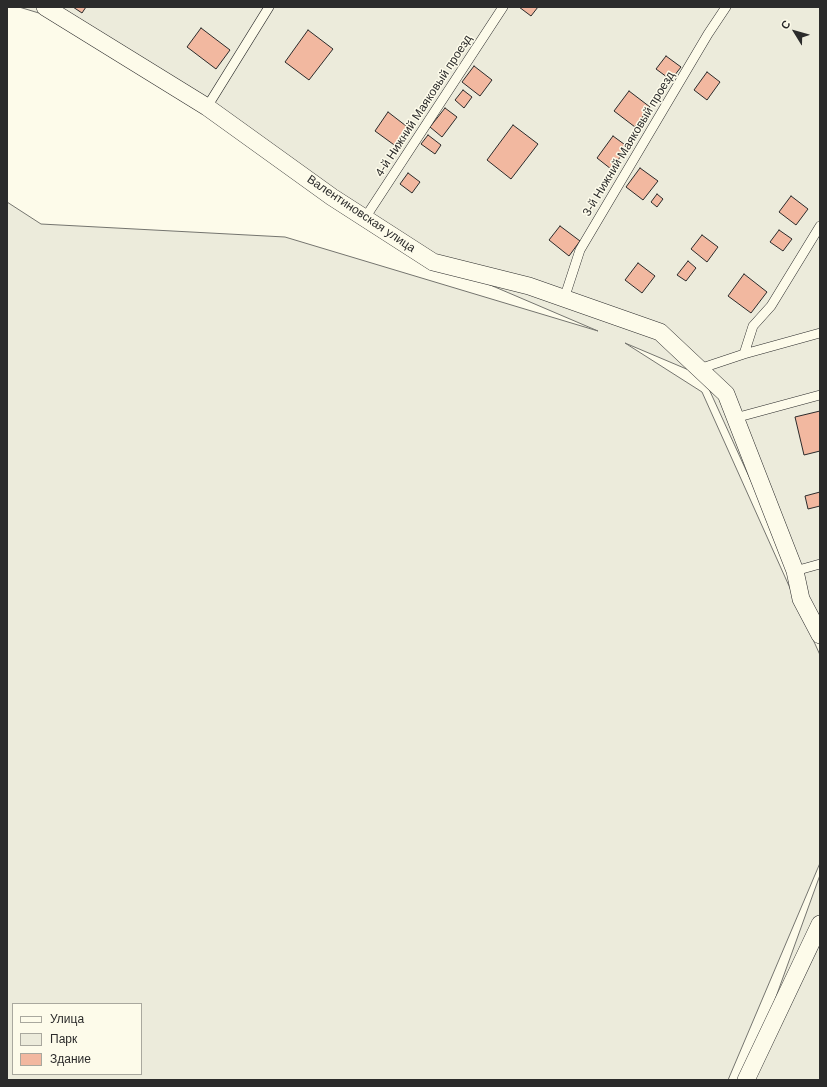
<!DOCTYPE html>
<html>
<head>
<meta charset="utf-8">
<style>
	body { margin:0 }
	#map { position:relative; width:827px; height:1087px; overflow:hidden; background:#fdfbea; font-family:Arial,sans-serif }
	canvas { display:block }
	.frame { position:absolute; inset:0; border:8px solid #2b2b2b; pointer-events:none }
	.legend { position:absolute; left:12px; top:1003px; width:130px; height:72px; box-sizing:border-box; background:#fdfbea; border:1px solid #a9a89e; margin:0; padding:5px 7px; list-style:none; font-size:12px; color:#2b2b2b }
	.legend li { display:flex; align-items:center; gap:8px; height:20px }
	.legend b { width:20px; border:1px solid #a9a89e }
	.north { position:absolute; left:775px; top:12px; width:40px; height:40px; -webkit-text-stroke:3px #fdfbea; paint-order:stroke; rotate:307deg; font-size:11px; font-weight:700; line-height:16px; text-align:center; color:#2b2b2b }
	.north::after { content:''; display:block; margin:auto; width:14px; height:18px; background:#2b2b2b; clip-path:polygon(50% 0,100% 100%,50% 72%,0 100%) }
</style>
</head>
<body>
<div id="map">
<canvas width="827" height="1087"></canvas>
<div class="frame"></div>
<ul class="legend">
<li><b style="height:5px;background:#fdfbea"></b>Улица</li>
<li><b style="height:11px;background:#ecebdb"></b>Парк</li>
<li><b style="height:11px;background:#f2b8a0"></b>Здание</li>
</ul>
<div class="north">С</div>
</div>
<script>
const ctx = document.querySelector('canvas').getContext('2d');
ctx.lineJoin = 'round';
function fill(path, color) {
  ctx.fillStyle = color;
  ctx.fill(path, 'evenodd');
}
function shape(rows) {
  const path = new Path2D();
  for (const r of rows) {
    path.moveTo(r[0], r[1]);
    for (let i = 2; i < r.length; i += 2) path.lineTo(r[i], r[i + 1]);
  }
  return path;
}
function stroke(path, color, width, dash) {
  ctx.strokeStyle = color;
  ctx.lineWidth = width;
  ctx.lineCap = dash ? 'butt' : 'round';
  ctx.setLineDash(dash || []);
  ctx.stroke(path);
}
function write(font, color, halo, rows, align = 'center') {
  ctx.font = font + ' Arial,sans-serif';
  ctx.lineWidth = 3;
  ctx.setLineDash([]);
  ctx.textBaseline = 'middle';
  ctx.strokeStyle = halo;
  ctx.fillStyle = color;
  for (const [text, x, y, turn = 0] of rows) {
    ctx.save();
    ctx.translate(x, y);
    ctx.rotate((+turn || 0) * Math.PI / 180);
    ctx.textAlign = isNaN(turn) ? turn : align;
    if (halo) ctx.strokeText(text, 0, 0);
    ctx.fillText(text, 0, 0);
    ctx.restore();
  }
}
const green = shape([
	[19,7,820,7,820,632,703,376,625,343,702,392,820,655,820,863,728,1080,7,1080,7,202,41,224,285,237,598,331,427,258,52,17,19,7],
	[13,1004,141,1004,141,1074,13,1074,13,1004],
	[820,875,820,1080,746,1080,820,875]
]);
const building = shape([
	[73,7,86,7,82,13,73,7],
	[519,7,538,7,531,16,519,7],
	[201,28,230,50,216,69,187,47,201,28],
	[308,30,333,49,309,80,285,62,308,30],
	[666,56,681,67,671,80,656,69,666,56],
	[474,66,492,80,480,96,462,82,474,66],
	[707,72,720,82,707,100,694,90,707,72],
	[463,90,472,97,464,108,455,100,463,90],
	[629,91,650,107,635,127,614,111,629,91],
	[445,108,457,117,442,137,430,127,445,108],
	[388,112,410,129,397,147,375,131,388,112],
	[513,125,538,144,511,179,487,160,513,125],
	[428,135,441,145,435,154,421,144,428,135],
	[613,136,628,147,611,169,597,158,613,136],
	[640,168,658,181,643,200,626,187,640,168],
	[408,173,420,182,412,193,400,184,408,173],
	[657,194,663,199,657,207,651,202,657,194],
	[791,196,808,209,796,225,779,212,791,196],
	[560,226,580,241,569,256,549,240,560,226],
	[779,230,792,239,783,251,770,242,779,230],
	[702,235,718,247,707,262,691,249,702,235],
	[688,261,696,268,686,281,677,275,688,261],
	[638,263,655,276,642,293,625,280,638,263],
	[744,274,767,292,751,313,728,296,744,274],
	[820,411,820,451,804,455,795,417,820,411],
	[820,492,820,506,808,509,805,496,820,492]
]);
const lane = shape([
	[207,107,269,7],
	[365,218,503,7],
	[564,299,580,250,708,34,726,7],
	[744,354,820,333],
	[699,369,744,354,753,326,771,306,820,226],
	[735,418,820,395],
	[795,571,820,564]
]);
const street = shape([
	[45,7,207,107,332,197,433,262,529,286,660,332,726,394,795,571,801,599,820,635],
	[746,1080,820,924]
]);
const streetNames = [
	["4-й Нижний Маяковый проезд",424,106,-57],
	["3-й Нижний Маяковый проезд",629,144,-59],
	["Валентиновская улица",361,214,34]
];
fill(green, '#ecebdb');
stroke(green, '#74746e', 1);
fill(building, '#f2b8a0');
stroke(building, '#2b2b2b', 1);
stroke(lane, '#2b2b2b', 10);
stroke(street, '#2b2b2b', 18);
stroke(lane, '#fdfbea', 9);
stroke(street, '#fdfbea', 17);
write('12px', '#2b2b2b', '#fdfbea', streetNames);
</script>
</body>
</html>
